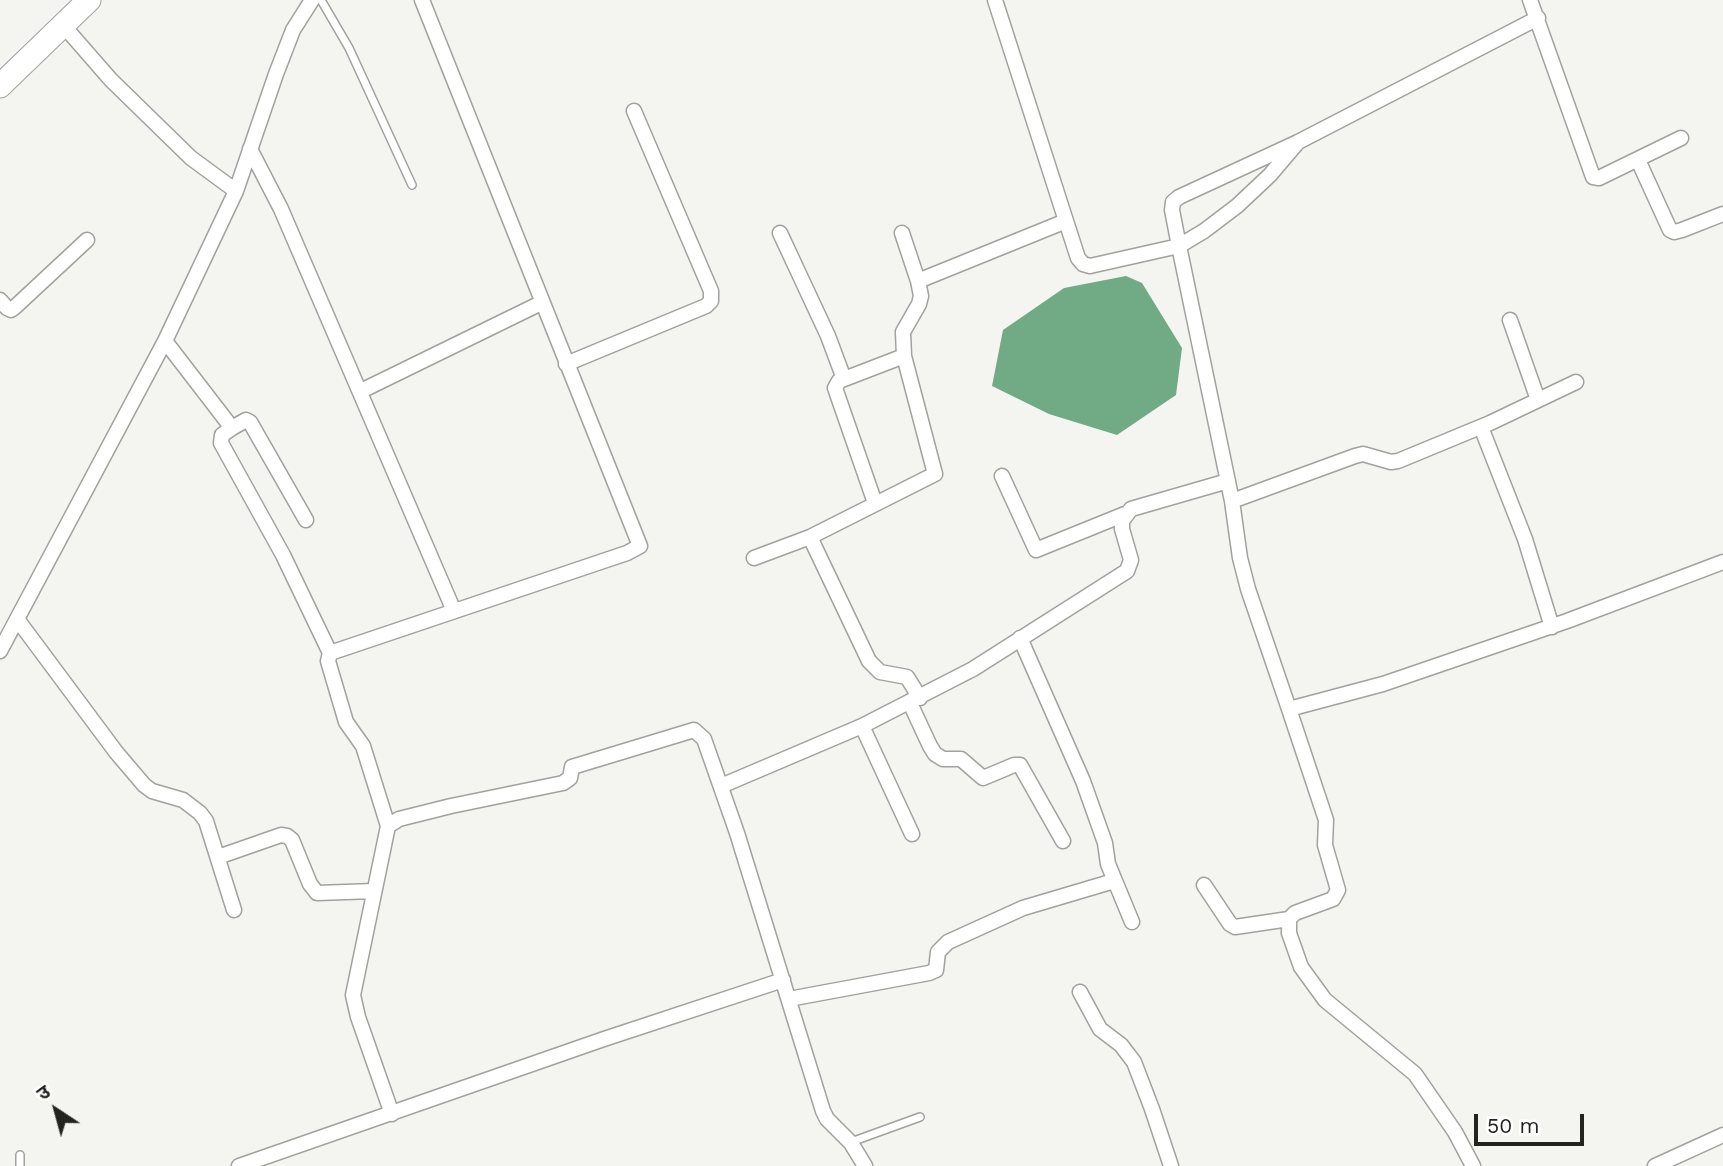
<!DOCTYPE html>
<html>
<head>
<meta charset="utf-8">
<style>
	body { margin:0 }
	#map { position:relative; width:1723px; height:1166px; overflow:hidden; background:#f4f5f0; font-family:"Work Sans","Noto Sans Devanagari",sans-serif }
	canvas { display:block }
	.north { position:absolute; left:21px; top:1075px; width:70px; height:70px; -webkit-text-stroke:5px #fff; paint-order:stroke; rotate:324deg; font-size:19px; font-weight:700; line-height:28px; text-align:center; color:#232422 }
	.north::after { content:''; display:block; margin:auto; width:24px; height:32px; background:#232422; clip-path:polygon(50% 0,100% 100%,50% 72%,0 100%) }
	.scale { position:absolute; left:1474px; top:1114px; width:110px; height:32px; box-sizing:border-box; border:4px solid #232422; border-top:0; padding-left:9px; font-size:21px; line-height:24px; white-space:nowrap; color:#232422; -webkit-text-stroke:5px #fff; paint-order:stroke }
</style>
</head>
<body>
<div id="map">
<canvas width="1723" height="1166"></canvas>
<div class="north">उ</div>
<div class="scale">50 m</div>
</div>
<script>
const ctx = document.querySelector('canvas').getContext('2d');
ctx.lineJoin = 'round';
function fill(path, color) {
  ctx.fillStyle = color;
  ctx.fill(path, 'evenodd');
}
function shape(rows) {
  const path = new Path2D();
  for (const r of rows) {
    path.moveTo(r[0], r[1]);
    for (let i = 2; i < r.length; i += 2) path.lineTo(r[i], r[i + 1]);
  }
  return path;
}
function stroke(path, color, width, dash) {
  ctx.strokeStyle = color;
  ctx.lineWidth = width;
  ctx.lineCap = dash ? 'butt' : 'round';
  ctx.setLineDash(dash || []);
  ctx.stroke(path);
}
const water = shape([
	[1126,276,1142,283,1182,348,1176,395,1117,435,1049,414,992,386,1003,330,1064,288]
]);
const lane = shape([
	[321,0,349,48,412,185],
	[851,1142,920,1117],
	[20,1166,20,1155]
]);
const street = shape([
	[995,0,1066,221,1078,258,1083,264,1090,266,1179,246,1232,501,1240,558,1248,589,1289,709,1383,684,1567,621,1723,562],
	[1530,0,1593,177,1599,178,1681,138],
	[63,25,111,80,191,158,236,191],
	[1298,142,1270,175,1237,206,1204,231,1179,246,1172,210,1173,202,1179,197,1298,142,1538,18],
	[250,149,281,209,454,611],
	[1638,160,1670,230,1674,232,1682,230,1723,214],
	[780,233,828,336,844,379],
	[918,281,1066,221],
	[0,300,7,308,11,310,15,307,87,240],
	[1510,320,1538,400],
	[165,341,232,428,222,435,221,443,283,555,330,653,328,661,346,722,363,746,388,826],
	[566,364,706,306,711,301,711,291,634,111],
	[361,391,541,303],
	[1481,427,1525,539,1552,627],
	[232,428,246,420,250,422,306,520],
	[1002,476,1036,550,1125,514],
	[1232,501,1355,456,1363,454,1391,462,1398,461,1490,423,1576,382],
	[875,503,835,388,839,381,904,356],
	[810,537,869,661,880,672,907,677,920,698],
	[754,558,810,537,935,474,904,356,903,332,919,304,921,296,918,281,902,233],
	[17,619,116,752,144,785,152,791,183,800,200,813,206,821,234,910],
	[1020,638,1083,781,1105,843,1108,864,1132,922],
	[0,651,165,341,236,191,276,74,293,30,312,0],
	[330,653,627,553,640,546,422,0],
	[910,703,930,746,935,754,943,759,961,759,983,778,1014,765,1020,765,1063,841],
	[1289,709,1326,820,1325,845,1338,890,1333,899,1295,913,1289,919,1289,933,1301,967,1325,1000,1415,1074,1455,1132,1473,1166],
	[862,726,912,834],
	[721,786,862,726,973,669,1127,571,1131,560,1122,529,1122,521,1131,509,1228,481],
	[218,857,281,835,287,836,292,840,310,884,317,893,374,891],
	[1204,885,1230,924,1235,927,1289,919],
	[1080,992,1100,1029,1121,1045,1134,1062,1152,1109,1171,1166],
	[789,999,929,973,936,970,938,952,948,942,1023,908,1114,881],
	[392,1114,358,1017,353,995,388,826,399,819,451,806,563,783,570,778,572,767,694,730,704,739,737,833,823,1111,827,1119,851,1143,865,1166],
	[239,1166,604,1039,783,980],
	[1655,1166,1723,1135]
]);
const primary = shape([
	[0,86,89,0]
]);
fill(water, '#71ab85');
stroke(lane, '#a1a19d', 10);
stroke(street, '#a1a19d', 17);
stroke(primary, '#a1a19d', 25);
stroke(lane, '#fff', 7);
stroke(street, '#fff', 14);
stroke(primary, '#fff', 23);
</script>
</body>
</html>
